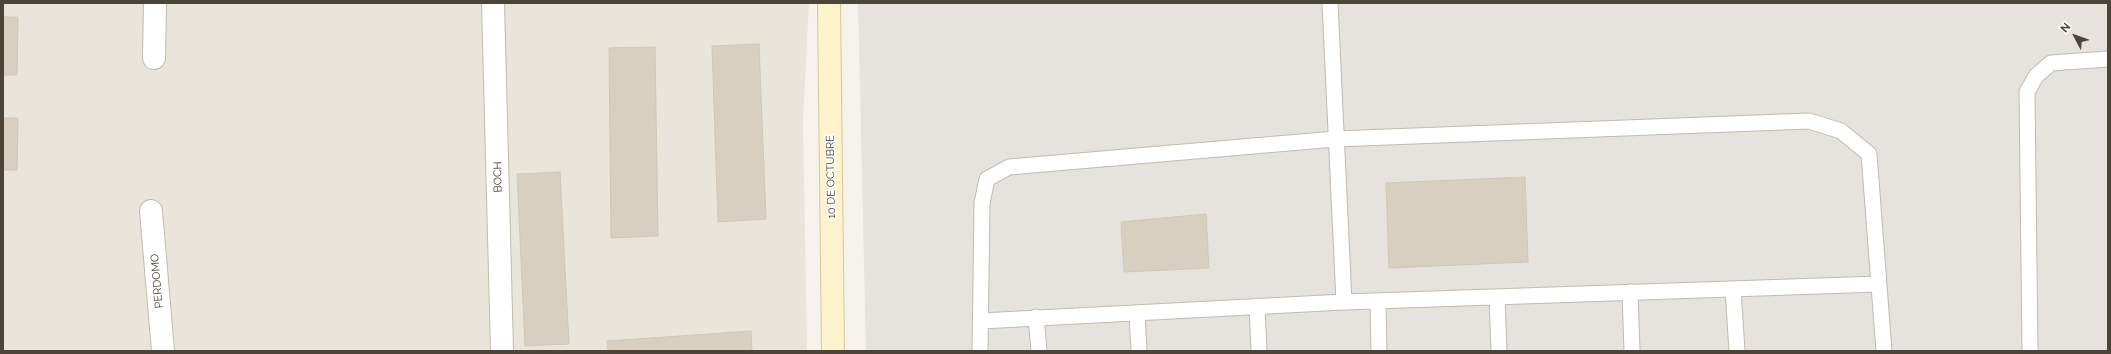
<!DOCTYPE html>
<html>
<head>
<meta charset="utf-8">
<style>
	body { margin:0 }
	#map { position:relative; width:2111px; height:354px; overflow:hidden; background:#f6f3ec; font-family:Raleway,sans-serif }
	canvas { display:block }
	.frame { position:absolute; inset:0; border:4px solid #4b4439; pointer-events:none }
	.north { position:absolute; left:2055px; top:16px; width:40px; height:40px; -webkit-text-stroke:3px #fff; paint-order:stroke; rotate:311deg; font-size:11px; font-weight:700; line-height:16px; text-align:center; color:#4b4439 }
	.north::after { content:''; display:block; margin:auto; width:14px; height:18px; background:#4b4439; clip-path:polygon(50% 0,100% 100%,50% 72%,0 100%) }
</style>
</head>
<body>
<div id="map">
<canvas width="2111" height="354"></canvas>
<div class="frame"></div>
<div class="north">N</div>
</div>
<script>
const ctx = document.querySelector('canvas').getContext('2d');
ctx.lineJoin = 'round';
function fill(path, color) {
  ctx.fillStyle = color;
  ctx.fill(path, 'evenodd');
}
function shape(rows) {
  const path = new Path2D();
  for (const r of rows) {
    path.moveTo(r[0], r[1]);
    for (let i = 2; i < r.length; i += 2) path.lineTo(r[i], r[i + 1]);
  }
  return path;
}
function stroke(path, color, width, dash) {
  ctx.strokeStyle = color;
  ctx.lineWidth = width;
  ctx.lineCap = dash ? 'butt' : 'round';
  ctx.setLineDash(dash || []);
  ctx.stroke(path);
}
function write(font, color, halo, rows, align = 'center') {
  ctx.font = font + ' Raleway,sans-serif';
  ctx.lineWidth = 3;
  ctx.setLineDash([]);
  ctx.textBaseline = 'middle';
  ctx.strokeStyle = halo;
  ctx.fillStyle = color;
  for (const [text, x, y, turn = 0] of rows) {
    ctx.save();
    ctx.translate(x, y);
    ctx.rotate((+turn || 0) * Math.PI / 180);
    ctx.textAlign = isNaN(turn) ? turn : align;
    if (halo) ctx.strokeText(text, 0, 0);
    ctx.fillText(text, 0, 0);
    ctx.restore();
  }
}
const residential = shape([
	[3,3,809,3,803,121,807,351,3,351]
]);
const industrial = shape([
	[858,3,2108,3,2108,351,866,351]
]);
const building = shape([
	[3,17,18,17,17,75,3,75,3,17],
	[759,44,766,219,718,222,712,46,759,44],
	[655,47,658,236,611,238,609,48,655,47],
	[3,118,18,118,17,170,3,170,3,118],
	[560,172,569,344,525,346,517,174,560,172],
	[1525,177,1528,262,1389,268,1386,183,1525,177],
	[1206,214,1209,268,1124,272,1121,222,1206,214],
	[751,331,752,351,608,351,607,341,751,331]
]);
const lane = shape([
	[1330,3,1344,302],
	[1733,289,1737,351],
	[1630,292,1632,351],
	[1497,297,1499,351],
	[1378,301,1379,351],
	[1257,306,1259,351],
	[1137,313,1139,351],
	[1036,317,1039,351],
	[981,321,1344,302,1879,284],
	[980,351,982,203,987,179,1009,167,1335,139,1809,121,1841,131,1869,154,1884,351],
	[2030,351,2027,92,2036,76,2051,63,2108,59]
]);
const street = shape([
	[493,3,502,351],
	[154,58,155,3],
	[151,211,163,351]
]);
const secondary = shape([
	[829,3,833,351]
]);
const streetNames = [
	["BOCH",498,177,-91],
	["10 DE OCTUBRE",831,177,-91],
	["PERDOMO",157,281,-95]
];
fill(residential, '#eae5da');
fill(industrial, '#e6e2dd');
fill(building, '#d8cfc1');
stroke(building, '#d3c7b4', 1);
stroke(lane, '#c2bbae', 17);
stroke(street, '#c2bbae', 24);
stroke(secondary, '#d6c79b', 24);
stroke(lane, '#fff', 15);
stroke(street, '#fff', 22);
stroke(secondary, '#fff3cd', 22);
write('11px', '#4b4439', '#fff', streetNames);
</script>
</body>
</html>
